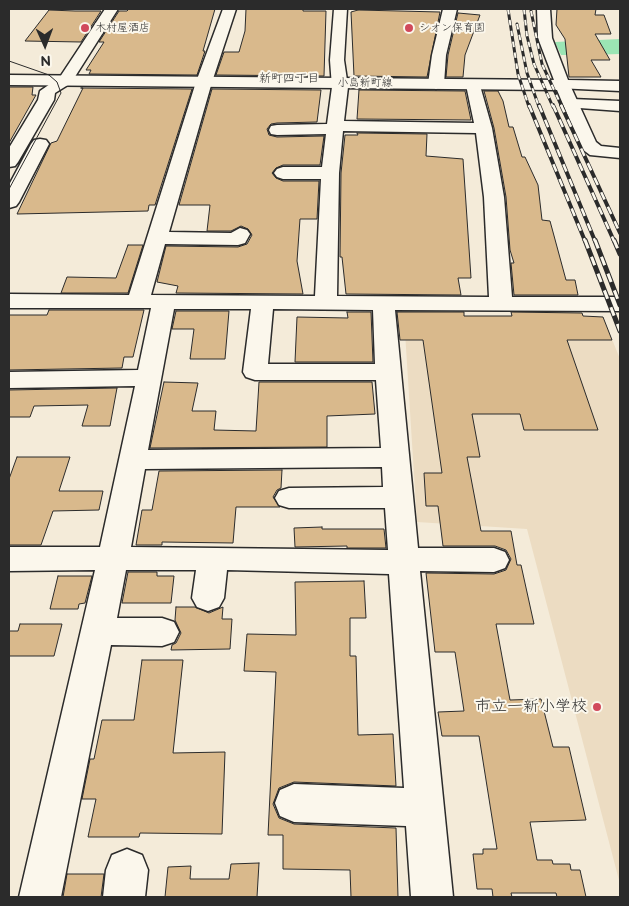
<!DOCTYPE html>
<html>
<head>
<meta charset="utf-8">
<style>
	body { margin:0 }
	#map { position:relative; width:629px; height:906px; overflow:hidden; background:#f4ebd9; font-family:"Balsamiq Sans",sans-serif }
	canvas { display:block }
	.frame { position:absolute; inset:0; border:10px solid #2b2b2b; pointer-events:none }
	.north { position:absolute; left:20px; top:20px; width:50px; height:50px; -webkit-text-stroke:4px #fbf7ec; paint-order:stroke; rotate:178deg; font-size:14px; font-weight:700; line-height:20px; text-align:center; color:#2b2b2b }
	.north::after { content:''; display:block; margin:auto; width:18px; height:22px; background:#2b2b2b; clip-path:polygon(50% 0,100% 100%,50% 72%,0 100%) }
</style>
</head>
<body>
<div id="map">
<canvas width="629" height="906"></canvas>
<div class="frame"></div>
<div class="north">N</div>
</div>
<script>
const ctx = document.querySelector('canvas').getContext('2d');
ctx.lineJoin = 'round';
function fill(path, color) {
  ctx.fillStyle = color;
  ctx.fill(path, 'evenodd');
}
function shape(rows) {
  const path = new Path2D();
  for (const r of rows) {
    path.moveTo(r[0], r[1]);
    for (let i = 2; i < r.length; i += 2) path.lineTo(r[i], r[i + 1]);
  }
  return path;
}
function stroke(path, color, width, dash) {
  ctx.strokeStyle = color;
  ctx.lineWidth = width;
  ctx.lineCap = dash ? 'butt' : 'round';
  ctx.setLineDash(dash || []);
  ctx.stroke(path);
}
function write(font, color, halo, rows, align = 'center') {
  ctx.font = font + ' "Balsamiq Sans","Klee One",sans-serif';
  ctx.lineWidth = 4;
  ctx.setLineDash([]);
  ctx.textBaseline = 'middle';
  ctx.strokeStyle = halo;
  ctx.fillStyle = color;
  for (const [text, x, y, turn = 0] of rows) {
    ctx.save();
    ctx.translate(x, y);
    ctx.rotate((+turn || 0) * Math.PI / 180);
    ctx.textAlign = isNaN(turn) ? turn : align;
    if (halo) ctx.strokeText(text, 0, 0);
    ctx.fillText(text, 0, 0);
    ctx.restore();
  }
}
const built = shape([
	[404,316,603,317,620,359,620,884,527,529,417,522]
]);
const green = shape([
	[620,39,620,54,587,55,561,55,555,42]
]);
const building = shape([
	[129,9,215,9,203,51,205,51,197,75,89,74,91,70,86,70,104,42,99,42,119,11,127,11,129,9],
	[246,9,303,9,303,11,326,11,324,76,216,75,224,52,239,52,245,31,246,9],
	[557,9,596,9,595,15,604,15,611,34,595,34,610,60,591,60,601,77,569,77,565,39,556,25,557,9],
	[49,10,75,11,101,11,81,42,25,41,49,10],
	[358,10,440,12,427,77,354,76,351,12,358,10],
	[458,13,480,15,465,55,463,77,446,77,448,55,458,13],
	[9,87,33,87,32,95,36,95,9,143,9,87],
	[81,88,192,89,155,205,149,205,148,211,17,214,51,143,57,141,83,88,81,88],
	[212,89,321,90,317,122,277,123,271,124,267,129,269,135,277,137,324,136,320,165,283,165,276,168,272,173,276,178,283,181,319,181,317,219,300,219,297,261,303,294,176,293,178,286,157,282,166,246,238,247,247,244,252,235,248,229,241,226,231,231,207,231,210,205,179,205,212,89],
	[359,90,465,91,471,120,357,119,359,90],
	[484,91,498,91,503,101,509,127,513,127,522,157,525,157,538,185,542,220,550,221,566,280,575,280,578,295,514,295,511,263,514,263,510,250,506,197,494,128,484,91],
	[357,133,427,134,426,156,463,159,471,278,458,278,461,295,346,294,342,257,340,257,341,173,345,135,358,135,357,133],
	[128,245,143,245,128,293,61,293,67,277,116,278,128,245],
	[49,310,144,310,133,357,124,357,122,368,9,370,9,315,47,315,49,310],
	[176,311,229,311,225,359,190,359,194,329,172,329,176,311],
	[347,312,371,312,373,362,295,362,297,317,348,318,347,312],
	[397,312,464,312,464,316,512,316,511,312,582,313,583,316,603,317,612,340,567,340,598,430,524,430,520,414,472,414,480,457,467,457,481,531,511,531,517,565,521,565,534,624,496,624,510,700,541,699,553,747,569,747,586,820,530,822,537,860,552,860,553,864,570,864,571,870,580,870,586,897,557,897,556,893,511,893,512,897,493,897,492,889,477,889,473,854,483,854,483,849,497,849,479,736,442,736,438,712,464,711,455,652,435,652,426,573,494,574,506,570,511,559,506,550,495,546,443,546,438,506,426,506,424,473,442,473,423,340,400,340,397,312],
	[164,382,198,383,192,411,216,411,214,430,256,431,259,382,372,382,375,414,327,416,327,447,150,448,164,382],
	[117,388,110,426,82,426,88,405,34,406,30,417,9,417,9,390,117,388],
	[17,457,70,457,59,491,103,491,99,510,53,511,41,545,9,545,9,479,17,457],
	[282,470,281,488,277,490,273,497,280,507,236,507,233,543,162,542,162,545,136,545,142,510,152,510,159,471,282,470],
	[322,527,322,529,384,529,386,548,347,548,347,546,295,547,294,528,322,527],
	[128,572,157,572,157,576,174,576,171,603,122,603,128,572],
	[58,576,92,576,85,603,79,604,78,609,50,609,58,576],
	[364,581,366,618,350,618,350,656,356,656,358,735,393,734,396,786,294,782,279,788,273,804,279,818,294,824,396,828,398,897,351,897,350,870,283,869,283,835,268,835,276,672,244,671,247,634,296,635,295,582,364,581],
	[176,607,195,607,209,613,223,607,222,619,232,619,230,649,171,650,172,645,176,643,181,633,175,620,176,607],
	[20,624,62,624,54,656,9,656,9,631,18,631,20,624],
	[142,660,183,660,173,753,225,752,222,834,140,833,139,837,88,837,96,799,82,799,90,759,94,759,102,720,134,720,142,660],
	[259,863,257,897,165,897,168,867,191,866,190,879,229,879,231,864,259,863],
	[67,874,104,874,101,897,63,897,67,874]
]);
const minor = shape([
	[105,9,118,9,71,83,55,93,54,100,18,162,15,166,9,167,9,148,38,100,40,91,60,77,105,9],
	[223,9,236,9,212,82,169,232,231,233,240,228,247,230,250,234,245,243,238,245,165,244,151,295,315,296,321,179,283,179,277,177,274,173,277,169,283,167,322,167,326,134,277,135,271,134,269,130,271,126,277,125,327,124,332,87,330,60,334,9,347,9,344,60,348,87,344,121,474,123,466,85,474,80,479,82,492,128,504,197,512,297,620,297,620,311,395,310,418,548,494,548,505,552,509,560,505,568,494,572,420,571,453,897,411,897,406,826,294,822,280,816,275,803,280,790,294,784,404,788,389,574,227,570,224,598,219,607,208,611,197,607,192,598,196,570,126,570,117,618,162,618,174,622,179,632,174,642,162,646,111,645,61,897,19,897,95,570,9,571,9,547,100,547,135,386,9,388,9,372,138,370,151,308,9,308,9,294,129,295,196,82,223,9],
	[343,131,476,133,484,197,489,297,337,296,339,173,343,131],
	[174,309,251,309,243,372,246,377,255,380,376,380,381,448,148,450,174,309],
	[273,309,373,310,375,364,268,364,273,309],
	[382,467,383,487,289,488,279,491,275,498,279,505,289,508,385,508,388,550,131,547,145,469,382,467],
	[443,9,457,9,446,55,444,84,436,89,428,84,432,55,443,9],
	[537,9,550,9,552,38,568,80,620,81,620,91,557,88,538,38,537,9],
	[572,99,620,101,620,111,566,107,564,104,566,101,572,99],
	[40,139,46,140,49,144,19,202,16,206,9,208,9,185,31,144,34,140,40,139],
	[127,849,142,855,148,870,145,897,103,897,106,870,112,855,127,849]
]);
const major = shape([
	[9,75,562,80,570,85,596,142,601,146,620,148,620,158,590,155,582,149,557,90,9,85,9,75]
]);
const tram = shape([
	[9,61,49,75,57,82,61,93,9,189]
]);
const railFar2 = shape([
	[508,9,518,74,529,107],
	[524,9,527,36,534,64,553,107],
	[531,11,542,64,562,107],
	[517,24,527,73,539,107]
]);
const railFar1 = shape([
	[529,105,585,241],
	[539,105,595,241],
	[553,105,614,241],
	[561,105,620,233]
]);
const rail = shape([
	[585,240,620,331],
	[595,240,620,305],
	[614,240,620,254]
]);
const markers = [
	[85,28,5,"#d1495b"],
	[409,28,5,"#d1495b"],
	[597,707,5,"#d1495b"]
];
const farPoinames = [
	["木村屋酒店",95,28],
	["シオン保育園",419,28]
];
const farStreetnames = [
	["小島新町線",365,83]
];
const farNeighbourhoodnames = [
	["新町四丁目",289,79]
];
const nearPoinames = [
	["市立一新小学校",587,707]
];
fill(built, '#ecdcc2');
fill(green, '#9be5b4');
fill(building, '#d9b98c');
stroke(building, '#2b2b2b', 1);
stroke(minor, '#2b2b2b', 3);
stroke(major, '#2b2b2b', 3);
fill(minor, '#fbf7ec');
fill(major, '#fbf7ec');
stroke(tram, '#2b2b2b', 1);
stroke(railFar2, '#2b2b2b', 3);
stroke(railFar1, '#2b2b2b', 4);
stroke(rail, '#2b2b2b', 5);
stroke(railFar2, '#fbf7ec', 2, [5.5]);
stroke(railFar1, '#fbf7ec', 2.5, [8]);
stroke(rail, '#fbf7ec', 3, [9]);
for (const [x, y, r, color] of markers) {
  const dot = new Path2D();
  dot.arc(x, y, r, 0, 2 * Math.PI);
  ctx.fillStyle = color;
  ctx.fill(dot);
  stroke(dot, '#fbf7ec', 2);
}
write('11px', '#2b2b2b', '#fbf7ec', farPoinames, 'left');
write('11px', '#2b2b2b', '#fbf7ec', farStreetnames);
write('12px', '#2b2b2b', '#fbf7ec', farNeighbourhoodnames);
write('16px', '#2b2b2b', '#fbf7ec', nearPoinames, 'right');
</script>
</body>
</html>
